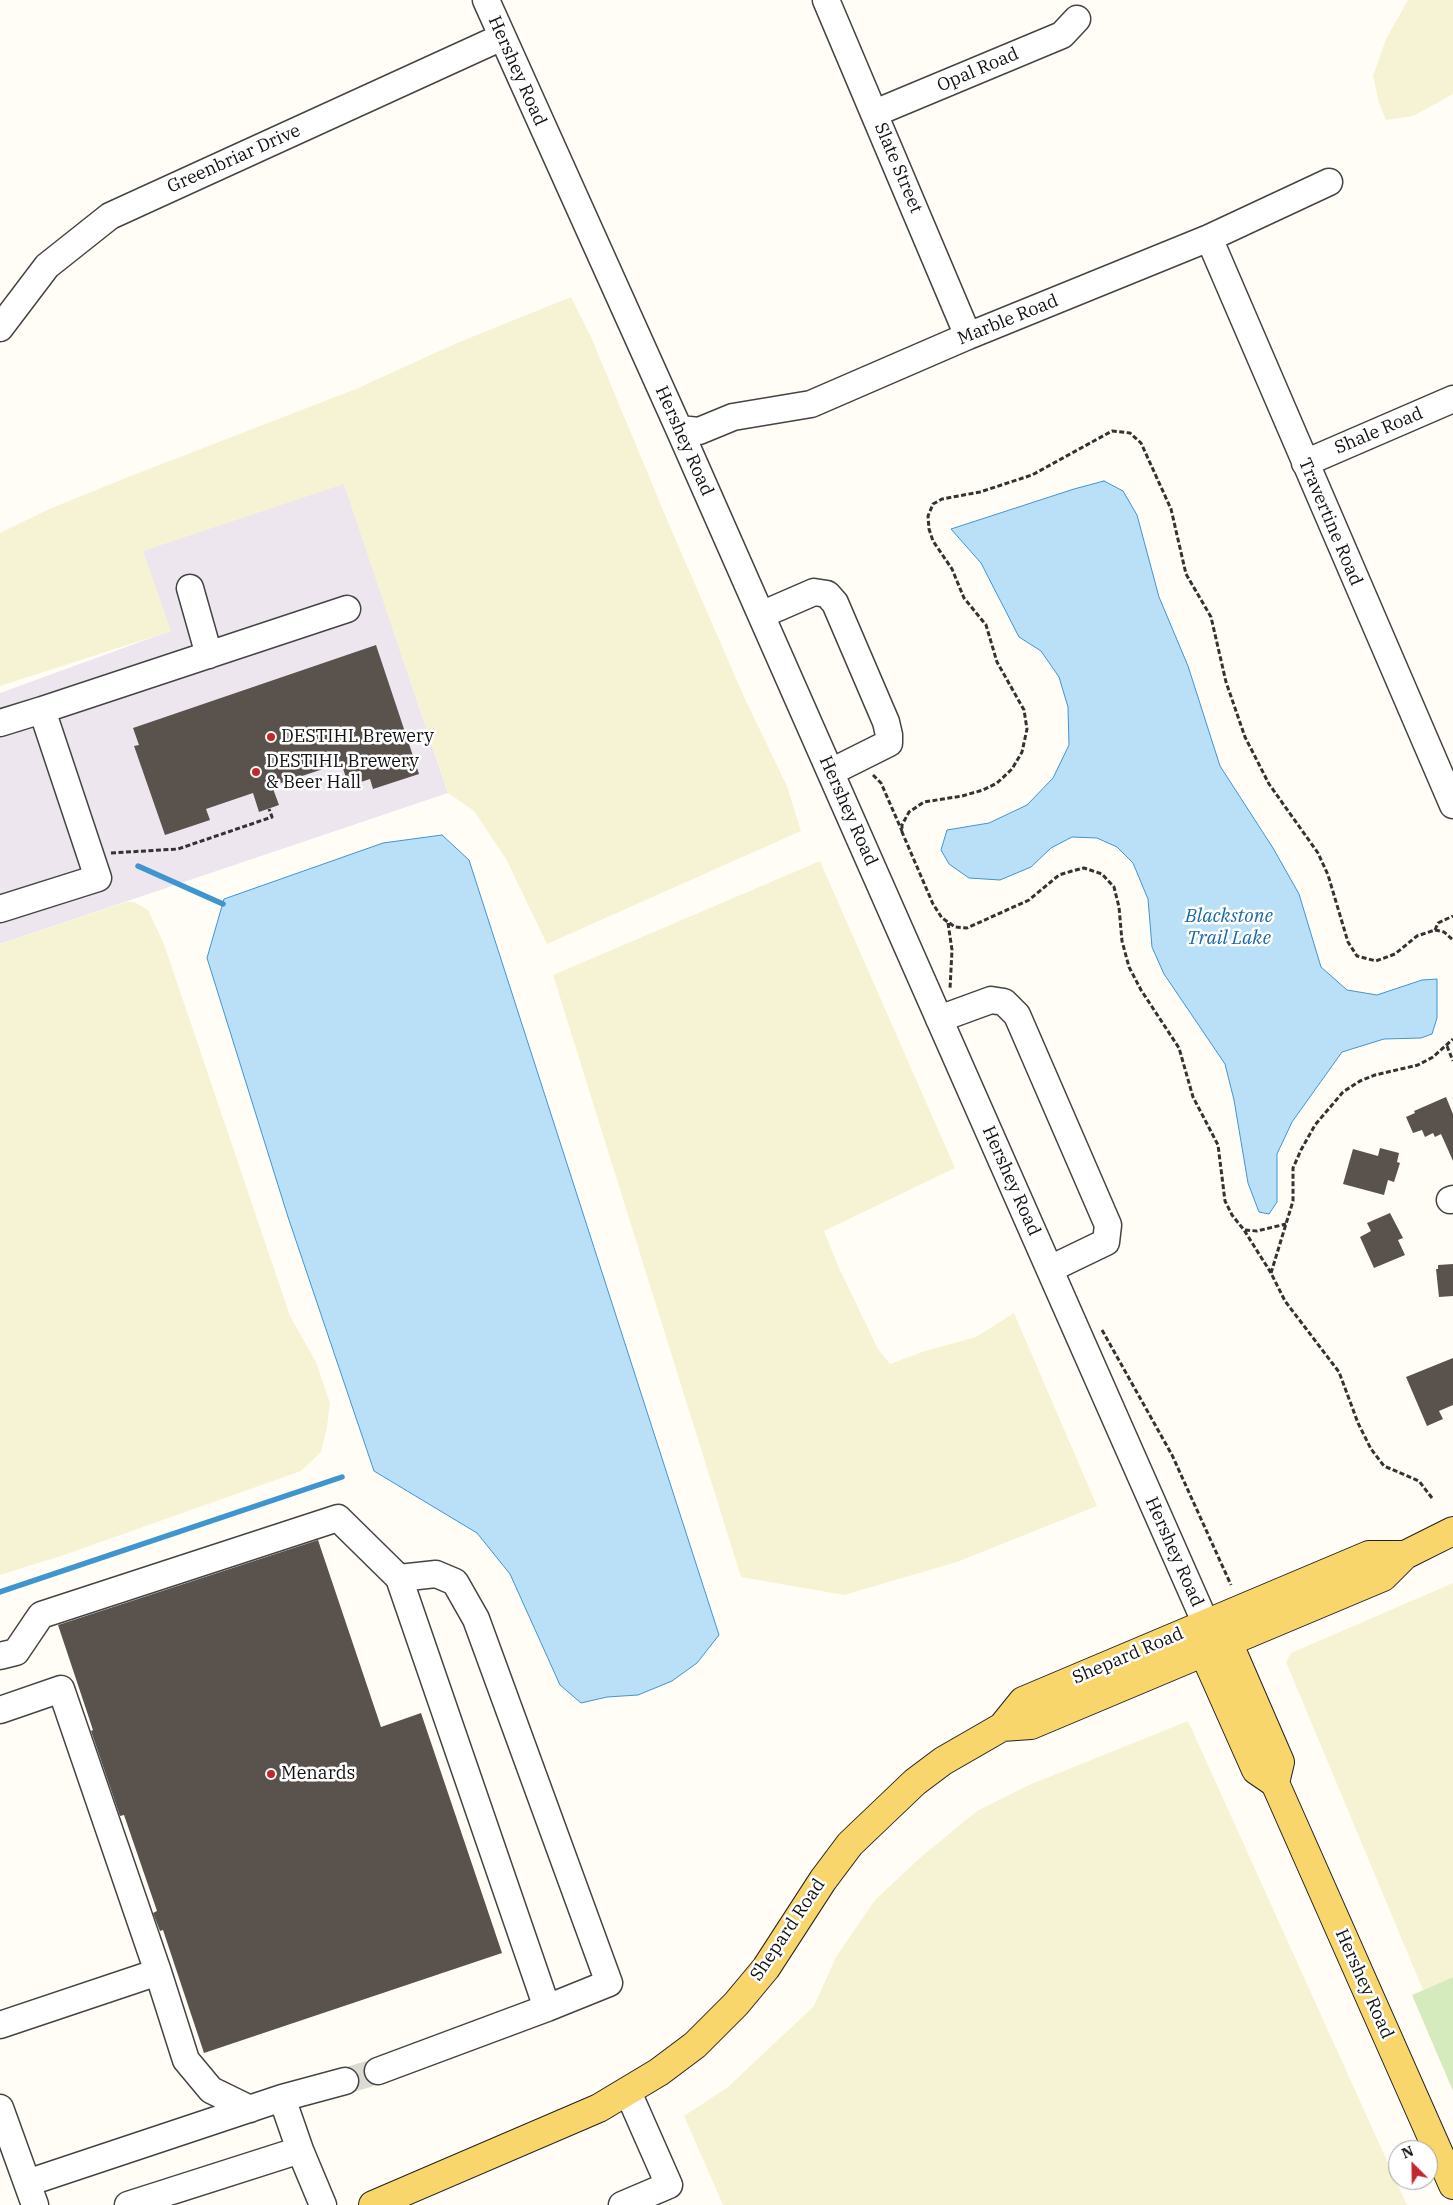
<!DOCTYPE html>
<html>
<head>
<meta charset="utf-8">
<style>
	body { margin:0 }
	#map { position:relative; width:1453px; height:2205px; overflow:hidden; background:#fffdf5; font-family:"IBM Plex Serif",serif }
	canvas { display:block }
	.north { position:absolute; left:1388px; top:2140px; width:50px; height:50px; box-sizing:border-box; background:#fff; border:1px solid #a0a0a0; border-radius:50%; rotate:337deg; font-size:14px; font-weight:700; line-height:20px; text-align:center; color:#111 }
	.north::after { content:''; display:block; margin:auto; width:18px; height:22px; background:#c4262e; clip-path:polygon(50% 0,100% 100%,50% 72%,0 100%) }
</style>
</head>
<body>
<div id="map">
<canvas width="1453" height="2205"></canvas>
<div class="north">N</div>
</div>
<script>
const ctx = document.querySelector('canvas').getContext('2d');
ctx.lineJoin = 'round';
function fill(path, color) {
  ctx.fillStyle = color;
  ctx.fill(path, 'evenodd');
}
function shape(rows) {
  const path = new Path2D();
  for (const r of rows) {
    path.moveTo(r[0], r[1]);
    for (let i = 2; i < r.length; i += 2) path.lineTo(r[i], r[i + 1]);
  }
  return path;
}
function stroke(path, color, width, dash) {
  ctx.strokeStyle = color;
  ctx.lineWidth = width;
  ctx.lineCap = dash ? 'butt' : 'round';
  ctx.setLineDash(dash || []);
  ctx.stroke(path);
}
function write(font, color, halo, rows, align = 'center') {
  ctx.font = font + ' "IBM Plex Serif",serif';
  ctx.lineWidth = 5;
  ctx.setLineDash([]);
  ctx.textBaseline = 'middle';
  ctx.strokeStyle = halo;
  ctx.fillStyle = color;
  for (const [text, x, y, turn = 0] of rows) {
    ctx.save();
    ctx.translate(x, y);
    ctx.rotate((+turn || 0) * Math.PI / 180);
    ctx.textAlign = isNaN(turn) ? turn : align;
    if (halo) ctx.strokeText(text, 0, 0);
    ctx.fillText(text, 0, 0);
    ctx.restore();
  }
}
const industrial = shape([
	[344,483,448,793,0,944,0,693,170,631,142,551]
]);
const farmland = shape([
	[1408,0,1453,0,1453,94,1413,116,1386,120,1379,103,1373,76,1386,39],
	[571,297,591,337,671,529,745,699,787,786,801,831,547,944,506,859,474,811,448,793,344,484,143,551,171,631,0,686,0,533,47,510,128,477,356,389,457,343],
	[820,861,955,1168,824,1231,839,1268,878,1349,890,1364,925,1351,976,1337,1014,1313,1097,1506,957,1562,844,1595,741,1577,553,975],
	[126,902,134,902,148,910,164,944,290,1316,316,1362,330,1403,327,1427,321,1452,301,1471,64,1555,0,1575,0,944],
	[1453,1583,1453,1977,1423,1990,1286,1662,1291,1653],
	[1188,1721,1407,2205,723,2205,684,2116,728,2087,814,2006,836,1957,875,1900,921,1857,977,1811,1029,1785]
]);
const green = shape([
	[1453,1977,1453,2091,1412,1995]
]);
const water = shape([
	[1104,481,1123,491,1137,515,1159,597,1188,666,1220,766,1273,848,1299,894,1321,967,1347,990,1377,995,1422,980,1437,979,1437,1018,1432,1034,1421,1038,1384,1039,1342,1052,1292,1122,1277,1154,1277,1202,1269,1214,1259,1212,1248,1183,1234,1100,1225,1064,1164,974,1152,947,1148,899,1133,863,1117,847,1097,838,1072,837,1051,848,1031,867,1000,880,969,878,949,864,941,850,947,830,989,823,1027,805,1053,778,1069,745,1068,707,1059,677,1041,651,1019,637,981,563,951,529,1074,489,1104,481],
	[442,835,469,860,719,1635,697,1663,672,1681,638,1695,607,1697,581,1703,560,1685,510,1574,477,1533,374,1471,288,1217,207,958,224,899,383,843,442,835]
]);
const stream = shape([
	[138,866,223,904],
	[0,1592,342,1477]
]);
const building = shape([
	[376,645,419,774,373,789,370,779,349,786,341,763,272,786,279,805,259,812,253,793,206,809,210,820,165,835,134,746,139,745,133,728],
	[1446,1097,1453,1114,1453,1161,1441,1134,1435,1137,1433,1133,1425,1137,1422,1130,1413,1133,1406,1117,1415,1113,1414,1111],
	[1380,1148,1399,1153,1397,1162,1400,1163,1394,1182,1388,1180,1384,1195,1343,1184,1353,1149,1378,1156],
	[1390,1213,1403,1238,1398,1240,1405,1255,1374,1268,1360,1237,1371,1231,1367,1223],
	[1453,1264,1453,1296,1439,1297,1436,1269,1438,1269,1438,1265],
	[1453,1358,1453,1405,1439,1411,1443,1419,1427,1426,1406,1377],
	[318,1540,381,1727,421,1713,502,1953,204,2053,163,1930,160,1931,153,1913,157,1911,124,1815,120,1816,91,1731,93,1730,58,1625]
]);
const minorTunnel = shape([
	[345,2081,378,2071]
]);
const path = shape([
	[873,775,881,783,902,831],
	[111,853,178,849,272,817,269,809],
	[948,923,952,950,950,989],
	[1435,930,1444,932,1453,940],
	[1447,1046,1453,1061],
	[1245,1230,1257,1231,1286,1224],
	[1271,1273,1293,1201,1293,1168,1301,1150,1315,1125,1343,1092,1360,1081,1375,1075,1418,1065,1433,1057,1453,1039],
	[1102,1330,1172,1455,1231,1585],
	[1432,1498,1419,1481,1384,1466,1371,1449,1358,1423,1339,1372,1285,1301,1271,1273,1244,1230,1232,1215,1225,1201,1218,1145,1193,1097,1179,1048,1141,990,1129,967,1122,941,1119,907,1114,887,1102,874,1084,868,1072,871,1059,875,1029,900,967,928,955,927,948,922,942,918,933,904,902,832,902,825,909,812,924,802,962,796,983,790,997,783,1012,769,1022,752,1027,729,1024,710,997,662,986,625,964,598,952,569,933,541,929,529,928,516,933,504,942,499,980,492,1032,475,1112,431,1130,433,1141,443,1171,509,1186,574,1211,617,1226,682,1245,737,1269,784,1318,853,1328,875,1348,942,1357,956,1376,961,1395,954,1417,936,1435,930,1438,923,1453,916]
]);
const minor = shape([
	[486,0,679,429,1206,1624],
	[826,0,968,336],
	[875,113,1062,35,1077,19],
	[1209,238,1453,805],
	[0,328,47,266,110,216,502,37],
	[679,429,699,431,733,417,811,404,968,336,1209,238,1329,182],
	[1305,463,1453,399],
	[190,588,209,655],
	[761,615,814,592,827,594,835,603,886,722,889,735,889,743,831,772],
	[42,710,347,609],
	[0,723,42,710,98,878,0,909],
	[939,1019,991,1000,1004,1002,1017,1015,1108,1225,1106,1242,1050,1269],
	[1450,1200,1453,1199],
	[399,1578,436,1574,455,1582,476,1619,609,1983,547,2008],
	[0,1656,16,1652,41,1615,338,1518,399,1578,547,2008,378,2071],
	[0,1710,61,1689,158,1972,0,2025],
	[158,1972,186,2060,211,2090,250,2109],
	[282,2098,345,2081],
	[0,2108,35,2205],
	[27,2183,282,2098,300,2150],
	[128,2205,300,2150,323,2205],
	[622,2205,669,2185,628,2092]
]);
const major = shape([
	[1206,1624,1204,1653,1256,1770,1275,1783,1453,2185],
	[1214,1630,1228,1642,1280,1762,1275,1783],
	[1002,1727,1031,1725,1383,1577,1405,1555,1453,1531],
	[373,2205,599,2108,659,2072,695,2045,736,2004,766,1968,823,1880,850,1844,915,1782,943,1761,1002,1727,1023,1701,1369,1555,1405,1555]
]);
const markers = [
	[271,737,5,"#c4262e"],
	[256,772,5,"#c4262e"],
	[271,1774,5,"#c4262e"]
];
const streetNames = [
	["Opal Road",978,70,-23],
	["Hershey Road",517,71,66],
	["Greenbriar Drive",234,159,-24],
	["Slate Street",898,168,67],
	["Marble Road",1008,320,-22],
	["Shale Road",1379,431,-23],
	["Hershey Road",684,441,66],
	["Travertine Road",1330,522,67],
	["Hershey Road",848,811,66],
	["Hershey Road",1011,1181,66],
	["Hershey Road",1174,1552,66],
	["Shepard Road",1128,1656,-23],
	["Shepard Road",788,1930,-56],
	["Hershey Road",1364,1984,66]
];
const poiNames = [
	["DESTIHL Brewery",281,737],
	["DESTIHL Brewery",266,762],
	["& Beer Hall",266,783],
	["Menards",281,1774]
];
const waterNames = [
	["Blackstone",1229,917],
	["Trail Lake",1229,939]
];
fill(industrial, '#eee6ef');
fill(farmland, '#f6f3d4');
fill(green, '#d5ebbd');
fill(water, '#b9e0f7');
stroke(water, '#3f96cf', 1);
stroke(stream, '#3f96cf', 5.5);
fill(building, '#5a524d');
stroke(minorTunnel, '#dbdad3', 26, [26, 13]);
stroke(minor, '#444', 29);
stroke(major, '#222', 30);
stroke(path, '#333', 3, [5, 2.5]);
stroke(minor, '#fff', 26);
stroke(major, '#f9d66b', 28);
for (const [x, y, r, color] of markers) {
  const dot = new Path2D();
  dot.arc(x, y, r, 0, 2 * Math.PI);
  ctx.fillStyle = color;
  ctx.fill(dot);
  stroke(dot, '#fff', 2);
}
write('18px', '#111', '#fff', streetNames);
write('18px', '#111', '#fff', poiNames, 'left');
write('italic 19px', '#1768a6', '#fff', waterNames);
</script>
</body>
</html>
